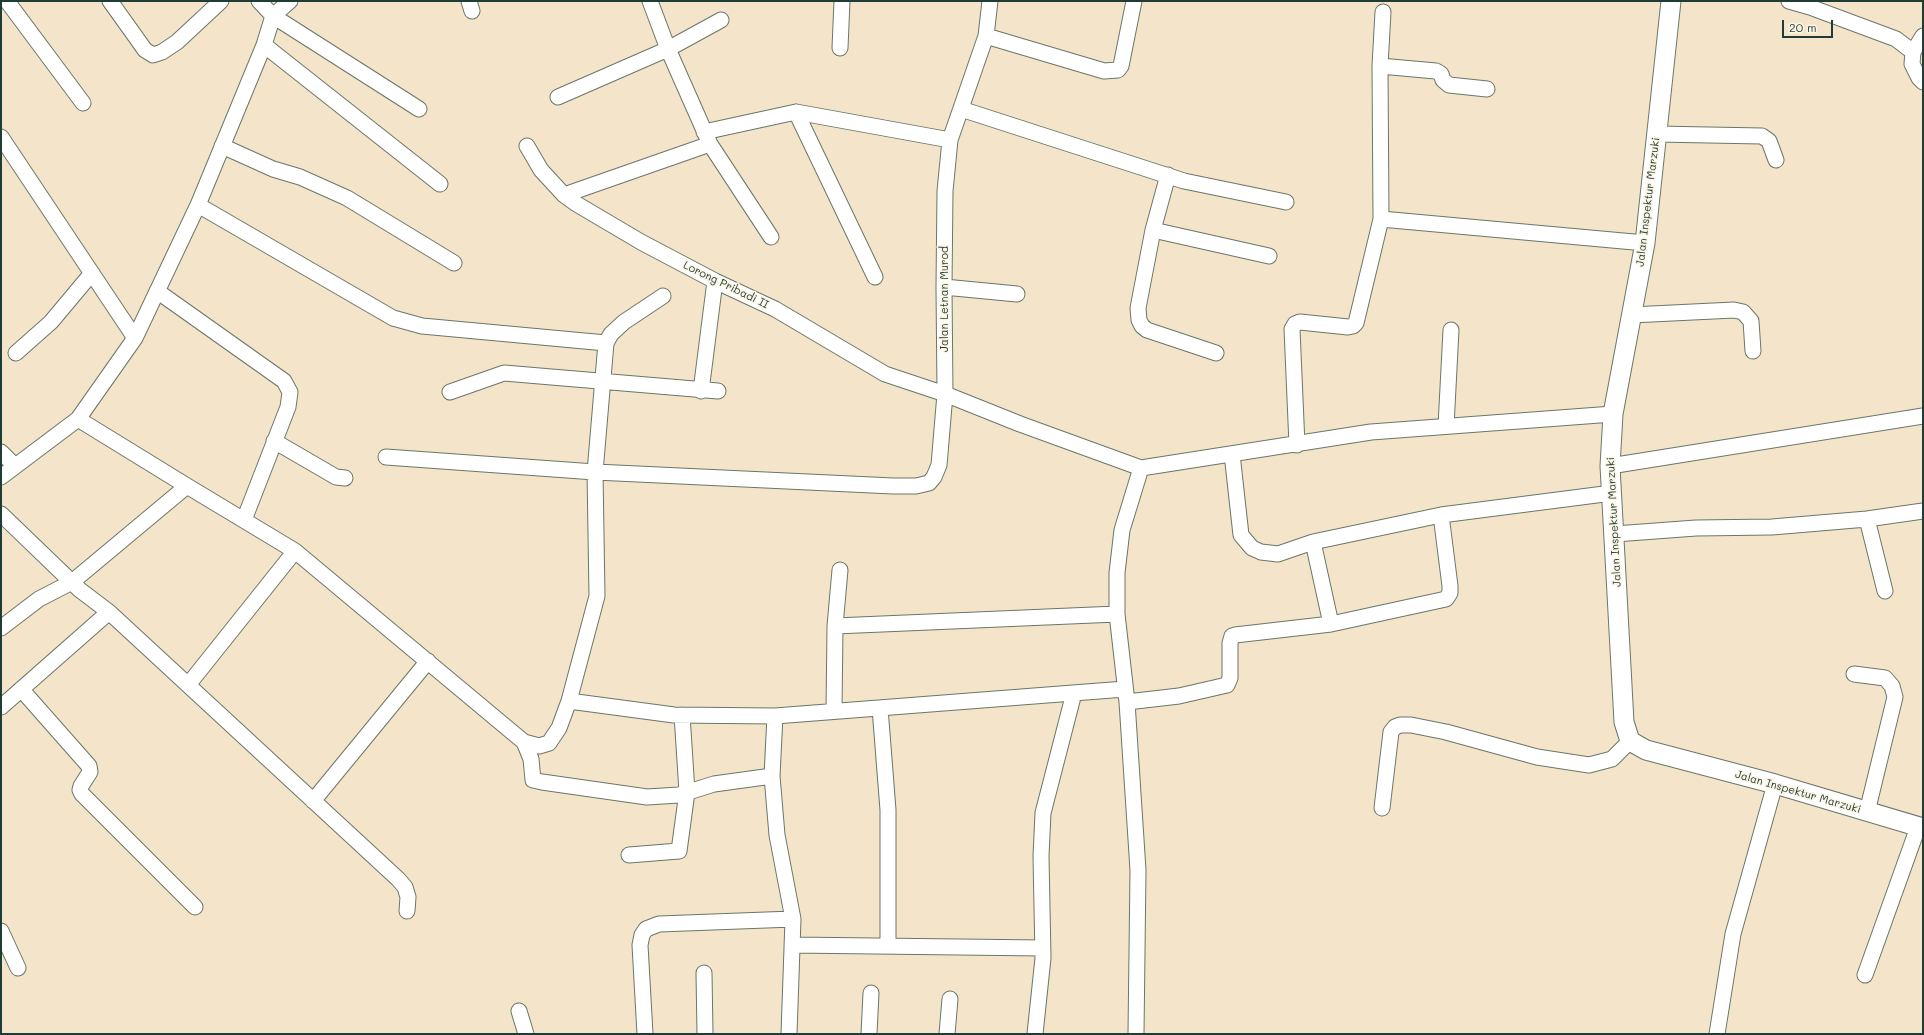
<!DOCTYPE html>
<html>
<head>
<meta charset="utf-8">
<style>
	body { margin:0 }
	#map { position:relative; width:1924px; height:1035px; overflow:hidden; background:#f4e4c9; font-family:Mali,sans-serif }
	canvas { display:block }
	.frame { position:absolute; inset:0; border:2px solid #1f3d34; pointer-events:none }
	.scale { position:absolute; left:1782px; top:20px; width:51px; height:18px; box-sizing:border-box; border:2px solid #1f3d34; border-top:0; padding-left:5px; font-size:12px; line-height:14px; white-space:nowrap; color:#1f3d34; -webkit-text-stroke:3px #fcf5e5; paint-order:stroke }
</style>
</head>
<body>
<div id="map">
<canvas width="1924" height="1035"></canvas>
<div class="frame"></div>
<div class="scale">20 m</div>
</div>
<script>
const ctx = document.querySelector('canvas').getContext('2d');
ctx.lineJoin = 'round';
function shape(rows) {
  const path = new Path2D();
  for (const r of rows) {
    path.moveTo(r[0], r[1]);
    for (let i = 2; i < r.length; i += 2) path.lineTo(r[i], r[i + 1]);
  }
  return path;
}
function stroke(path, color, width, dash) {
  ctx.strokeStyle = color;
  ctx.lineWidth = width;
  ctx.lineCap = dash ? 'butt' : 'round';
  ctx.setLineDash(dash || []);
  ctx.stroke(path);
}
function write(font, color, halo, rows, align = 'center') {
  ctx.font = font + ' Mali,sans-serif';
  ctx.lineWidth = 3;
  ctx.setLineDash([]);
  ctx.textBaseline = 'middle';
  ctx.strokeStyle = halo;
  ctx.fillStyle = color;
  for (const [text, x, y, turn = 0] of rows) {
    ctx.save();
    ctx.translate(x, y);
    ctx.rotate((+turn || 0) * Math.PI / 180);
    ctx.textAlign = isNaN(turn) ? turn : align;
    if (halo) ctx.strokeText(text, 0, 0);
    ctx.fillText(text, 0, 0);
    ctx.restore();
  }
}
const minor = shape([
	[7,1,83,103],
	[110,1,145,50,153,55,162,52,177,42,221,1],
	[259,1,273,16,419,109],
	[469,1,472,11],
	[650,1,668,49,710,144,771,237],
	[990,1,986,36,950,140,945,191,944,287,945,394,1020,424,1141,468],
	[1789,1,1810,7,1896,39,1913,52,1912,64,1919,78,1923,82],
	[1383,12,1380,66,1381,219,1645,243],
	[986,36,1104,71,1118,70,1121,66,1134,1],
	[264,45,440,184],
	[840,48,842,1],
	[1913,52,1923,36],
	[1380,66,1436,71,1441,74,1443,80,1449,85,1487,89],
	[558,97,668,49,721,20],
	[961,109,1184,181,1286,202],
	[796,112,875,277],
	[704,132,796,112,950,140],
	[1656,134,1762,136,1769,141,1776,160],
	[1,137,135,338],
	[222,146,273,169,300,177,347,198,454,263],
	[1168,175,1153,230,1138,308,1139,320,1142,326,1147,330,1216,353],
	[564,195,710,144],
	[198,205,393,318,422,326,606,343],
	[1153,230,1269,256],
	[944,287,1017,294],
	[157,291,284,381,290,392,288,407,244,520],
	[1631,315,1734,310,1743,312,1751,321,1753,351],
	[16,353,51,322,92,273],
	[701,391,715,281],
	[450,392,504,373,718,391],
	[78,419,187,486,295,551,524,742,539,746,549,743,559,728,569,701,597,596,595,472,606,343,611,334,624,322,663,296],
	[1446,426,1451,330],
	[274,441,336,477,345,478],
	[1297,445,1292,329,1295,324,1300,322,1348,327,1353,326,1356,323,1381,219],
	[1,452,15,466],
	[1232,454,1241,535,1252,548,1261,552,1278,554,1313,542,1441,515,1612,493],
	[386,457,595,472,893,486,916,486,929,483,934,477,939,465,945,394,885,374,775,309,715,281,641,242,575,203,564,195,541,170,527,146],
	[1610,466,1923,416],
	[1,477,78,419,135,338,198,205,264,45,273,16,290,1],
	[1,514,80,590,109,612,398,879,405,887,408,897,407,911],
	[1867,519,1885,591],
	[1615,534,1696,528,1772,527,1867,519,1923,511],
	[1313,542,1331,624],
	[835,626,840,570],
	[1,628,39,599,72,582,187,486],
	[1854,674,1885,678,1892,686,1895,697,1867,812],
	[188,685,295,551],
	[21,689,89,766,90,772,81,786,80,790,82,794,195,907],
	[569,701,674,715,775,716,1125,689],
	[1127,702,1179,696,1227,685,1230,678,1230,643,1232,636,1235,635,1331,624,1446,599,1450,593,1450,586,1441,515],
	[1,707,109,612],
	[880,708,888,810,888,946],
	[834,711,835,626,1117,614],
	[775,716,772,776,777,835,793,919,789,1034],
	[524,742,531,759,533,780,542,782,647,797,679,795,714,784,772,776],
	[313,801,428,661],
	[1382,808,1391,732,1395,727,1400,725,1411,725,1446,732,1537,757,1589,765,1612,759,1630,741],
	[629,855,679,851,687,792,682,715],
	[1,931,18,968],
	[792,945,1043,948],
	[704,973,705,1034],
	[1865,975,1918,827],
	[519,1011,526,1034],
	[645,1034,640,945,642,935,646,929,659,924,793,919],
	[869,1034,871,993],
	[947,1034,950,999],
	[1035,1034,1043,958,1041,856,1043,813,1074,693],
	[1136,1034,1138,870,1127,702,1117,614,1117,573,1122,530,1141,468,1371,432,1613,414],
	[1717,1034,1733,934,1775,784]
]);
const tertiary = shape([
	[1671,1,1645,243,1613,414,1610,466,1624,722,1630,741,1646,750,1775,784,1923,828]
]);
const streetNames = [
	["Jalan Inspektur Marzuki",1648,202,-83],
	["Lorong Pribadi II",726,285,26],
	["Jalan Letnan Murod",945,299,-90],
	["Jalan Inspektur Marzuki",1614,522,-93],
	["Jalan Inspektur Marzuki",1798,792,16]
];
stroke(minor, '#6a7768', 17);
stroke(tertiary, '#6a7768', 21);
stroke(minor, '#fff', 15);
stroke(tertiary, '#fff', 19);
write('11px', '#1f3d34', '#fcf5e5', streetNames);
</script>
</body>
</html>
